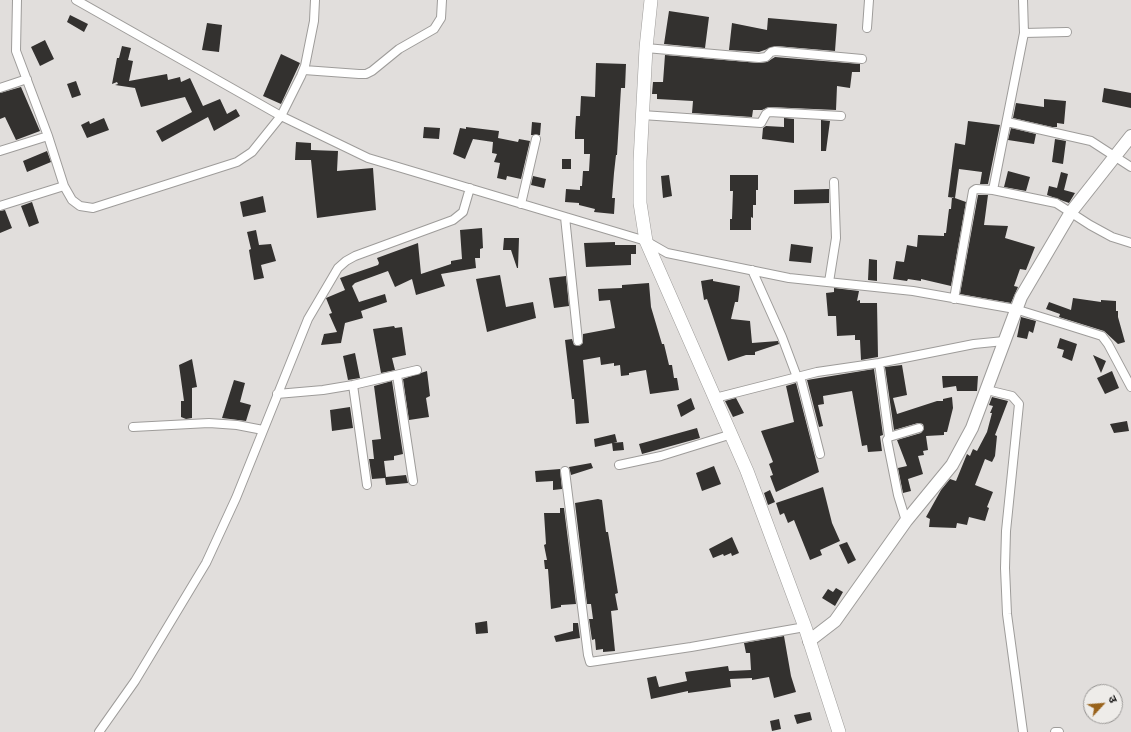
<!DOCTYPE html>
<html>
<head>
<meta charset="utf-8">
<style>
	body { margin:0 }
	#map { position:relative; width:1131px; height:732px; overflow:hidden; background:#e1dedc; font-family:"Space Grotesk","Noto Sans Devanagari",sans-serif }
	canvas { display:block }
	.north { position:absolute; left:1083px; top:684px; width:40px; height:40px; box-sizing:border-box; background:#eeece9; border:1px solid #979593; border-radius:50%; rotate:64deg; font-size:11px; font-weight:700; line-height:16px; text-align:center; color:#141312 }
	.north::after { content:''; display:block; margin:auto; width:14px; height:18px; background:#99631c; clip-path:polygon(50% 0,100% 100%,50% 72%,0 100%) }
</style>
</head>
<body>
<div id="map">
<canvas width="1131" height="732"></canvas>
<div class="north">उ</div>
</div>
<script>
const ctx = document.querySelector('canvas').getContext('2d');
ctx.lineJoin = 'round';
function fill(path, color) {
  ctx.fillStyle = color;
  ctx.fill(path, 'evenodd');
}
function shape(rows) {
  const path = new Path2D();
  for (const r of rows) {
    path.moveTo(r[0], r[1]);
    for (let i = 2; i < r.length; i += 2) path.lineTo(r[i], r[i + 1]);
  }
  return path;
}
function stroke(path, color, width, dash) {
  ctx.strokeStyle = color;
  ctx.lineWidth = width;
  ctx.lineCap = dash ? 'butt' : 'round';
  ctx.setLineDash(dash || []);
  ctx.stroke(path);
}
const building = shape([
	[669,11,709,17,705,48,664,44],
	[70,15,88,24,84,32,67,22],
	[768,18,837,24,835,51,776,46,759,52,729,50,732,23,767,30],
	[207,23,222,25,219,52,202,50],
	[45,40,54,59,40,66,31,47],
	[122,46,131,48,128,60,133,61,129,81,167,74,168,80,180,77,181,82,190,78,203,106,220,99,227,114,236,109,240,116,214,131,208,117,162,142,156,131,192,112,185,97,141,107,135,88,115,85,118,84,117,82,112,84,117,58,119,58],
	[281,54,300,63,281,104,263,96],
	[665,55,759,63,767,62,775,57,860,64,860,72,852,72,850,88,837,86,836,110,769,107,762,110,753,110,752,117,692,113,693,101,657,99,657,94,652,94,653,82,663,82],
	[596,63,626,64,625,88,621,88,617,155,616,155,614,173,612,198,615,198,614,214,594,212,595,209,579,205,579,203,565,202,566,189,580,190,580,186,582,186,583,171,589,171,590,154,584,154,584,139,575,139,575,132,576,116,580,116,581,96,595,97],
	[76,81,81,95,72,98,67,84],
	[21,87,40,131,16,140,5,117,0,119,0,93],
	[1104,88,1131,93,1131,108,1102,102],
	[1044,99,1066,101,1064,124,1057,123,1057,127,1052,127,1013,118,1016,103,1044,107],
	[104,118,109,130,87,138,81,125,89,121,90,124],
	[784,118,794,119,794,143,762,139,763,128,766,126,784,127],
	[821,120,830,121,826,151,821,151],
	[968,121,1000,125,988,184,980,184,982,172,959,169,955,198,948,197,955,143,965,145],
	[532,122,541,123,540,135,531,135],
	[424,127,440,128,439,139,423,138],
	[466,127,499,131,498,138,518,142,519,139,530,141,521,179,507,176,506,180,497,178,500,163,494,162,497,154,492,153,493,142,473,139,465,159,453,154,460,128,466,129],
	[1011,128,1036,134,1034,144,1008,140],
	[1055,139,1066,141,1063,164,1052,162],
	[296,142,311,143,311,150,338,151,337,171,373,168,376,210,317,218,311,160,295,160],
	[47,151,51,162,27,172,23,161],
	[562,159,571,159,571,169,562,169],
	[1008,171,1030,177,1026,191,1004,187],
	[1061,172,1068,174,1064,190,1075,193,1069,203,1047,195,1049,186,1057,188],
	[669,175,672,196,663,198,661,176],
	[730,175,758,175,758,190,756,190,756,205,753,205,753,218,751,217,751,230,730,230,730,219,732,219,733,191,730,191],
	[533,176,546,179,544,188,531,185],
	[829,189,829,203,794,204,794,190],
	[978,195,988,195,984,225,1008,226,1005,238,1035,247,1026,270,1020,269,1014,286,1018,287,1011,303,960,294],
	[263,196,266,212,243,217,240,202],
	[952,197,966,202,951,286,921,279,921,281,908,279,907,281,893,279,896,261,904,262,907,245,917,247,918,235,944,236,944,233,946,233,949,209,951,209],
	[32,202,39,223,29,227,21,206],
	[5,210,12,228,0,233,0,211],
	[482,228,483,248,480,249,480,258,475,258,476,268,441,274,445,286,416,295,412,279,395,287,388,271,355,283,352,286,359,302,385,294,387,302,361,311,363,318,345,323,341,343,321,345,324,334,337,332,329,314,332,313,326,298,345,290,340,278,378,265,379,263,377,258,418,243,421,274,451,264,451,261,462,259,460,230],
	[256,230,259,245,271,244,276,261,261,265,264,278,254,280,249,250,251,249,247,232],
	[504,238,519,238,518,268,517,268,511,250,503,250],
	[615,242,615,245,636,245,636,254,631,254,631,265,586,267,584,243],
	[791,244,813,247,811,263,789,261],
	[869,259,877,260,877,281,868,280],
	[500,275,506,307,533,302,536,318,487,332,476,279],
	[566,276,569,306,554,308,549,278],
	[713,279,713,281,740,286,738,302,735,302,731,319,750,321,752,343,778,341,779,344,755,352,755,355,746,355,728,361,707,299,704,300,701,281],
	[649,283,651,307,662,344,664,344,669,365,672,365,674,378,677,378,679,390,650,394,646,370,629,373,629,375,621,376,620,365,614,366,614,363,601,365,600,357,583,360,589,423,576,424,574,399,572,399,565,340,572,339,574,345,579,346,583,343,583,334,615,328,610,300,599,301,598,289,622,288,622,285],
	[834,288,859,291,857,301,860,300,860,303,877,303,878,357,861,360,860,340,855,340,855,335,837,336,836,316,828,316,826,293,834,292],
	[1073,298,1101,302,1101,300,1116,301,1116,311,1118,311,1118,317,1125,342,1118,344,1104,331,1059,317,1060,314,1046,309,1049,302,1071,310],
	[1021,317,1036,321,1033,333,1029,331,1027,339,1017,337],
	[394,326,395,328,402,327,406,355,392,358,395,370,381,373,373,329],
	[1060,338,1077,344,1072,361,1062,357,1064,350,1057,348],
	[355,353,360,378,348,380,343,356],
	[1093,355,1106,361,1101,373],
	[192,359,197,387,192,388,192,418,186,419,181,417,181,401,184,401,179,365],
	[902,365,907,395,893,398,897,414,937,401,943,401,943,399,952,397,953,408,947,432,944,432,944,435,926,436,928,450,923,451,924,455,918,456,923,474,908,479,911,491,903,493,898,468,907,466,897,440,921,433,924,429,923,424,918,423,894,430,885,367],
	[874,369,883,435,880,436,882,451,868,452,867,445,862,446,852,391,823,396,824,404,818,405,823,426,819,427,807,380],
	[427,371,430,396,426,398,429,417,409,420,403,379],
	[1112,371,1119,388,1105,394,1097,378],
	[942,376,978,376,977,391,957,391,956,386,943,388],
	[234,380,245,383,240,402,251,405,246,421,222,418],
	[392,381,403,454,394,456,394,460,384,461,386,477,406,475,408,483,386,485,385,478,372,479,369,459,374,459,372,440,381,439,374,386],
	[796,383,819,472,776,492,770,476,773,475,769,464,773,462,761,431,794,422,786,386],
	[992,397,1008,401,995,435,997,436,995,456,992,462,985,459,975,485,993,492,987,507,989,508,985,521,969,517,967,525,957,523,956,528,929,527,930,519,926,517,941,490,950,479,956,481,967,454,970,456,973,449,977,451,987,432,992,413,990,413,993,406,989,405],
	[691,398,695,409,681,417,677,405],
	[736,398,744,413,733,417,725,401],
	[350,407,353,428,332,431,330,410],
	[1127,421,1129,431,1114,433,1110,424],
	[697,428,700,438,642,454,639,444],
	[615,434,617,442,595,447,594,439],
	[623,442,624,450,613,451,612,443],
	[591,463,593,468,571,475,569,467],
	[714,466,721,484,702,491,696,473],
	[560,469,562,489,553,490,553,481,536,482,535,471],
	[823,487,832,523,840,541,820,550,822,555,810,560,794,520,788,523,784,513,780,515,776,503],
	[770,490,775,502,768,505,764,493],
	[598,499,602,500,606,532,608,532,618,593,615,594,618,610,611,611,615,651,603,652,603,649,596,650,595,639,592,640,589,619,593,619,591,604,587,604,575,503],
	[560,508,564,508,576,604,561,605,561,607,551,609,548,569,545,569,544,560,547,560,544,545,546,544,544,513,560,513],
	[732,537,739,553,732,556,731,553,724,556,723,554,713,558,709,549],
	[847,542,856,560,848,564,839,545],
	[836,588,843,592,835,606,822,598,828,589,833,592],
	[487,621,488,633,476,634,475,623],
	[573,623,578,623,580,638,556,642,554,636,573,631],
	[784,636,791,676,796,692,774,698,769,677,752,680,752,678,730,679,731,687,688,693,688,691,651,699,647,678,656,676,659,687,687,681,685,672,728,666,729,671,751,670,750,653,746,653,744,643],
	[810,712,812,720,797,724,794,715],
	[779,719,781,729,772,731,770,721]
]);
const street = shape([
	[17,0,16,51,48,136,64,186,72,200,80,206,93,208,237,162,252,152,281,116,301,76,305,66,314,21,315,0],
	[76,0,281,116,368,158,646,241,667,253,789,278,913,291,1015,309,1067,325,1102,336,1108,344,1131,387],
	[1023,0,1024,33,1067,32],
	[867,28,869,0],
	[646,48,759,58,766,57,771,52,775,51,862,59],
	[304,70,359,74,366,74,372,71,399,49,434,29,441,18,442,0],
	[0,88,27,79],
	[642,115,761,123,766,114,769,112,841,116],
	[1007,122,1091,141,1131,167],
	[0,151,48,136],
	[993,190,1024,33],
	[521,204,536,139],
	[0,206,64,186],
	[565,217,578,341],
	[752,270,782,337,797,377],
	[829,282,836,238,834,182],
	[954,299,973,191,976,189,993,190,1056,203,1090,225,1112,237,1131,243],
	[879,363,889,437],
	[397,375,413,481],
	[800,376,820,454],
	[353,385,367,485],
	[987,390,1012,396,1019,404,1006,531,1005,568,1007,614,1023,732],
	[277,394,323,390,353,385,417,370],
	[715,398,817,372,879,363,974,344,1004,341],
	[133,427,209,423,237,425,263,430],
	[619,465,661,456,732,434],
	[565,471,588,655,590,662,691,647,805,627],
	[906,521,898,495,887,440,889,437,919,428],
	[99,732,135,681,206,563,236,498,308,319,338,268,346,261,355,256,453,220,463,212,470,188],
	[1055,732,1059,732]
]);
const secondary = shape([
	[809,641,835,621,906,521,952,465,972,428,1021,297,1071,212,1131,136]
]);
const primary = shape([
	[651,0,646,48,640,161,640,203,646,241,747,471,805,627,839,732]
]);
fill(building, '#33312f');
stroke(street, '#9e9c9a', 10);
stroke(secondary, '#9e9c9a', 14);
stroke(primary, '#9e9c9a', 14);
stroke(street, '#fff', 8);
stroke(secondary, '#fff', 12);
stroke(primary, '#fff', 13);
</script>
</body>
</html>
